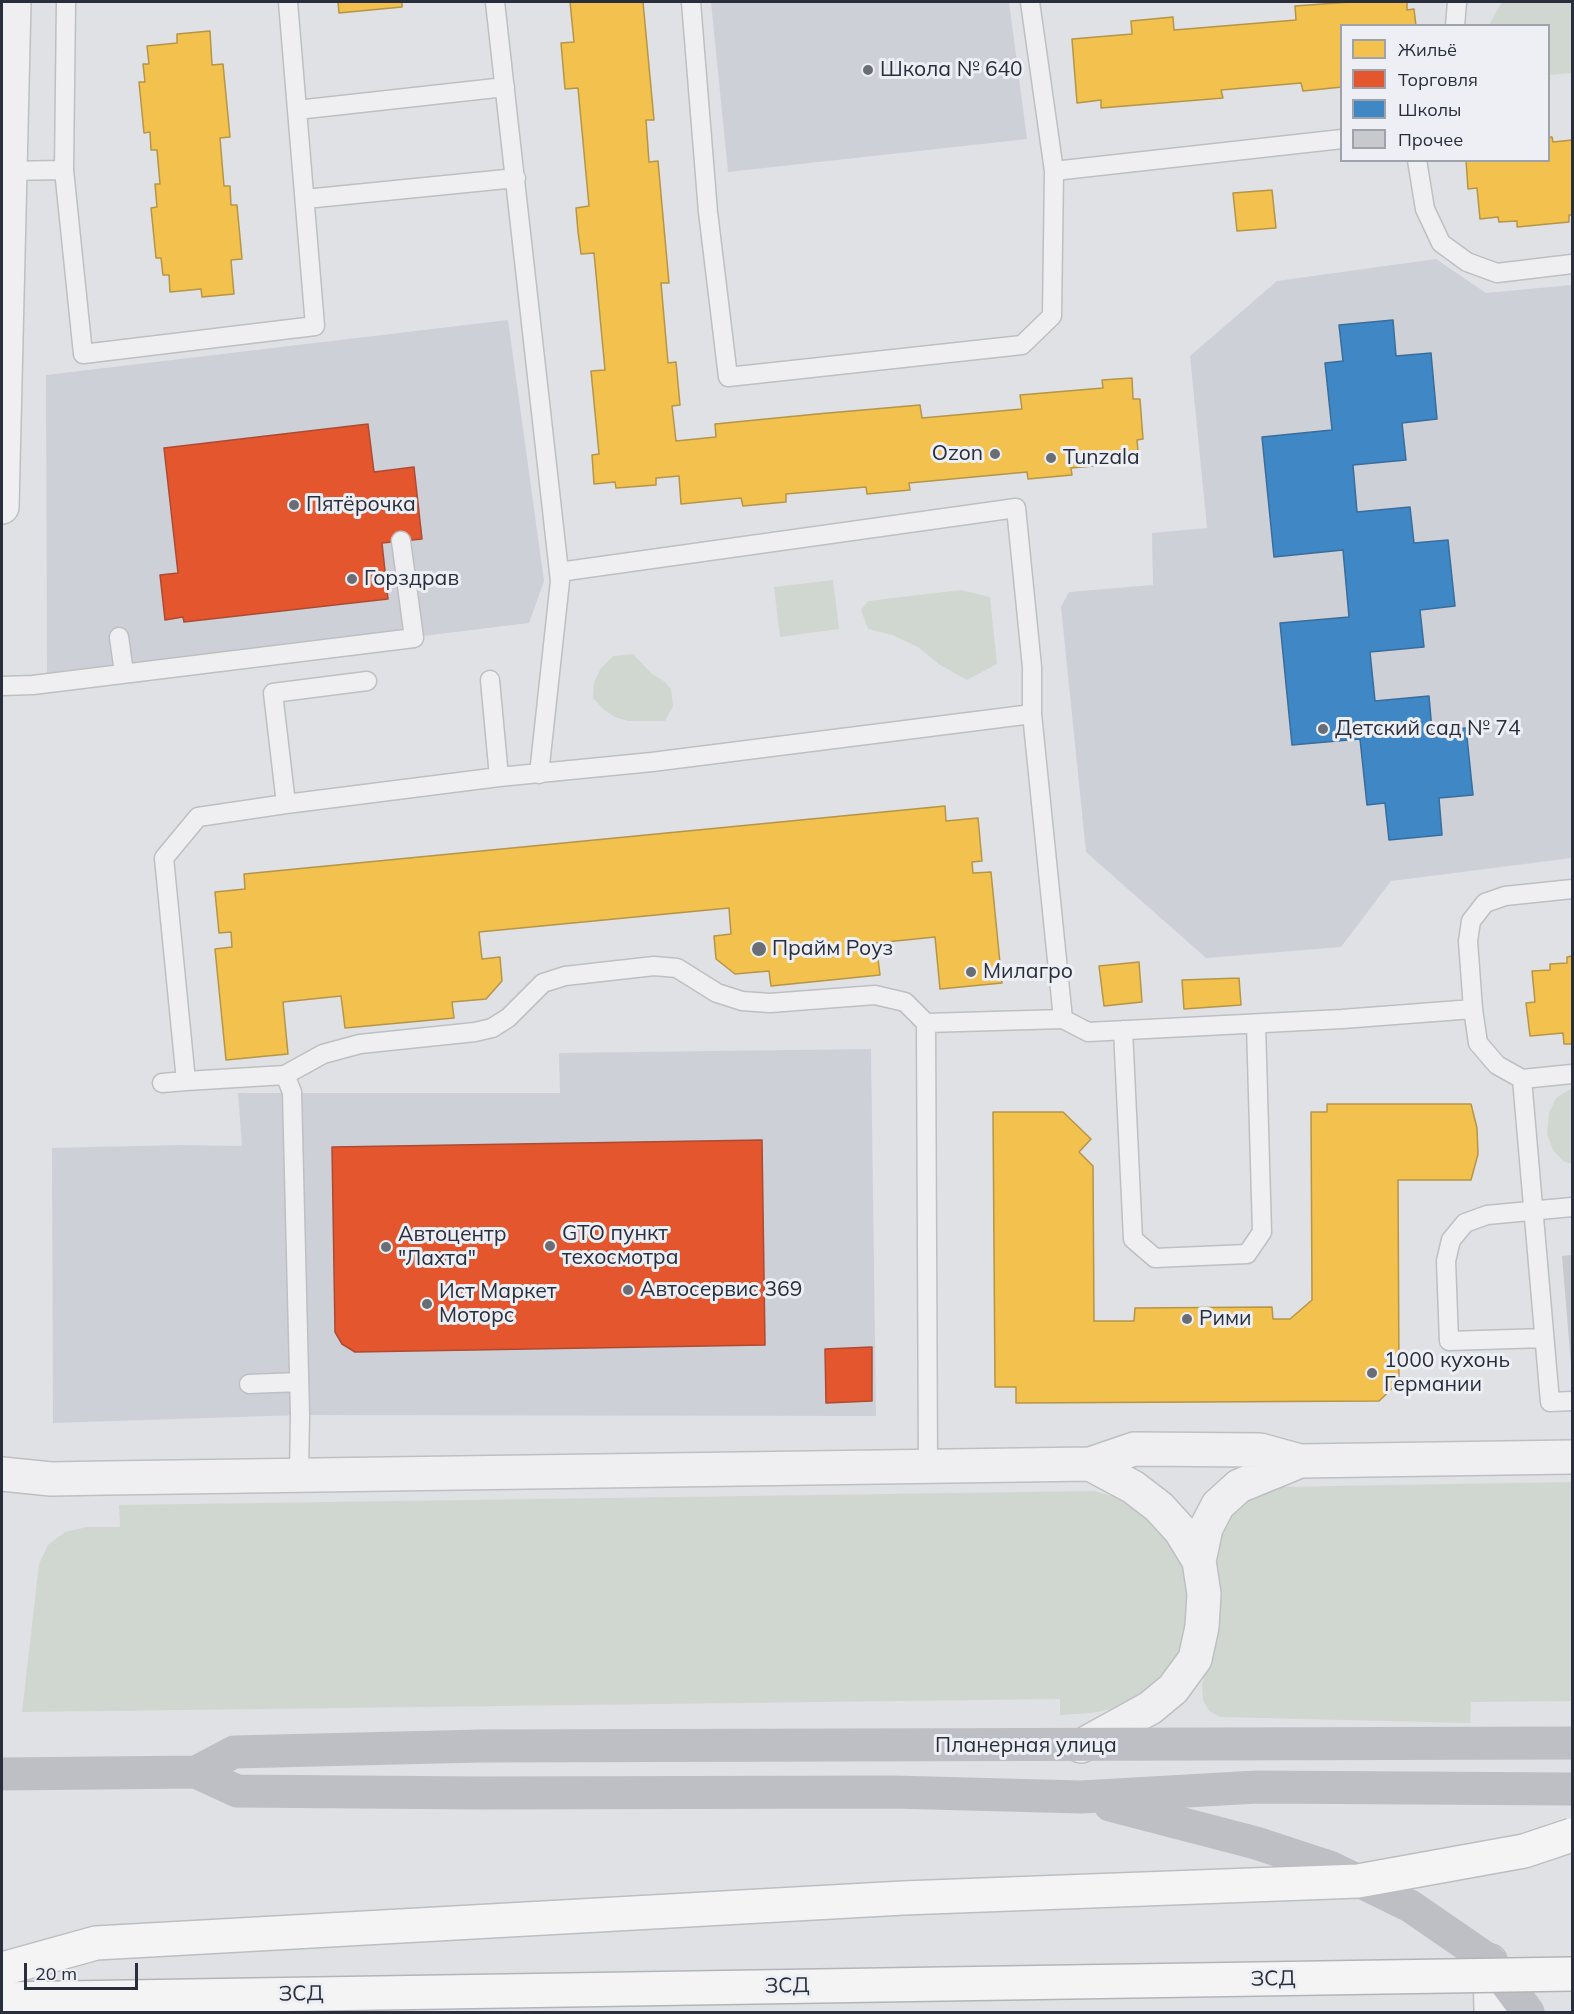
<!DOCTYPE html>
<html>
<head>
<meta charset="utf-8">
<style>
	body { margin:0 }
	#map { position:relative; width:1574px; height:2014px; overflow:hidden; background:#e0e1e4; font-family:Mulish,sans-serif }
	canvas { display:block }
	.frame { position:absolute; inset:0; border:3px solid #282e3b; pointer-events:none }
	.legend { position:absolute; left:1340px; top:24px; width:210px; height:138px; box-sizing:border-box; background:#edeff4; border:2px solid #9ea2aa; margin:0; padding:8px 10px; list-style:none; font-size:18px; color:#282e3b }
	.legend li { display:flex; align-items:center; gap:12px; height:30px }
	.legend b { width:30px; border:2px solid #9ea2aa }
	.scale { position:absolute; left:24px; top:1963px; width:114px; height:27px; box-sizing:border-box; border:3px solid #282e3b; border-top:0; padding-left:8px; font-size:18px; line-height:21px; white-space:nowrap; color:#282e3b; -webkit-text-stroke:4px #edeff4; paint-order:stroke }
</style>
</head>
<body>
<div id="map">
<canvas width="1574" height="2014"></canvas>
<div class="frame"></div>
<ul class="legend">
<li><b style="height:16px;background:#f2c14e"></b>Жильё</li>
<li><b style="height:16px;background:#e4572e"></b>Торговля</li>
<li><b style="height:16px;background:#3f88c5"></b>Школы</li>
<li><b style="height:16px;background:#c8c9cc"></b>Прочее</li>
</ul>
<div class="scale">20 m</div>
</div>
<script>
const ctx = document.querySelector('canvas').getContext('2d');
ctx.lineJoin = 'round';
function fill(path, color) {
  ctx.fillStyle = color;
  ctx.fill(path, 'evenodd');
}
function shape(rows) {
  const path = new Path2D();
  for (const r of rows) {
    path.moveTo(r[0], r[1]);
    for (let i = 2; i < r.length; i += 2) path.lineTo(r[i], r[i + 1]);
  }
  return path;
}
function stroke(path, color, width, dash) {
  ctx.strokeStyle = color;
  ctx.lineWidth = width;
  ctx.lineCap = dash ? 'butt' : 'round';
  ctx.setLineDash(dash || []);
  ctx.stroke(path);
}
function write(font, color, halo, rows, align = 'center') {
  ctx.font = font + ' Mulish,sans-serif';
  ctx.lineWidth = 6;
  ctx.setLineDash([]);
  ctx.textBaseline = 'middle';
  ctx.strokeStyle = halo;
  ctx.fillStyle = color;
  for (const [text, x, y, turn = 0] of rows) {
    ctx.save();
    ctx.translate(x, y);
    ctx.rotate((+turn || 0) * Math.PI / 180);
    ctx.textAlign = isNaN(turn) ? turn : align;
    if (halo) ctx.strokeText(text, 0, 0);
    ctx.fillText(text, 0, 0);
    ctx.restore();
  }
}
const built = shape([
	[711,2,1009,2,1027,139,728,172],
	[1436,259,1486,293,1572,285,1572,858,1391,881,1341,947,1206,958,1086,852,1061,607,1069,592,1153,585,1152,533,1207,528,1190,356,1277,281],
	[508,320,544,581,529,623,251,657,47,677,46,375],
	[871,1049,876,1416,300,1415,53,1423,52,1148,179,1145,242,1146,238,1093,560,1093,559,1053]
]);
const green = shape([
	[1502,2,1572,2,1572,73,1549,75,1548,26,1489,25],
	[833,580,839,629,780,637,774,587],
	[961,590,990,597,997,664,967,680,940,665,918,647,892,635,868,629,861,610,868,601],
	[633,654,652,674,664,681,671,689,673,706,665,721,628,721,615,717,604,710,593,698,594,682,601,668,613,656],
	[1572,1088,1572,1164,1563,1161,1553,1150,1547,1134,1549,1113,1556,1098],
	[1572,1482,1572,1701,1471,1702,1470,1723,1220,1717,1209,1711,1203,1700,1202,1685,1208,1663,1219,1597,1216,1558,1219,1531,1231,1511,1249,1495,1272,1487],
	[1095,1491,1129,1501,1169,1539,1182,1567,1188,1595,1186,1626,1177,1655,1165,1677,1143,1696,1117,1708,1091,1713,1060,1715,1060,1699,22,1712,39,1564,48,1545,65,1532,87,1527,120,1527,119,1505]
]);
const homes = shape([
	[338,2,402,2,402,7,339,13,338,2],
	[570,2,643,2,654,120,646,120,649,162,658,161,669,283,661,283,668,363,676,362,680,405,672,406,676,441,716,437,715,424,817,414,920,405,922,418,1022,409,1020,395,1103,388,1102,380,1132,378,1133,399,1140,399,1143,439,1137,440,1139,462,1071,468,1072,475,1028,479,1027,472,909,483,910,490,867,494,866,487,786,494,786,502,743,506,741,498,681,504,679,476,656,478,656,485,616,488,615,482,594,484,592,455,599,454,591,371,605,370,594,253,581,254,578,232,576,208,589,206,578,88,565,89,561,43,574,42,570,2],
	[1350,2,1407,2,1407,10,1414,9,1416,26,1342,26,1342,87,1303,91,1301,83,1221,90,1223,98,1101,108,1101,100,1077,103,1072,39,1132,34,1131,21,1173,17,1174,30,1296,20,1295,6,1350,2],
	[210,31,212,65,223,64,230,137,220,138,224,186,230,186,231,205,237,205,242,259,231,260,234,294,202,297,201,289,170,292,169,275,163,275,161,258,156,258,151,208,157,207,155,184,160,184,157,150,151,150,150,132,144,133,139,82,145,82,143,64,149,64,147,46,177,43,177,34,210,31],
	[1548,137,1552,137,1553,142,1572,140,1572,215,1569,215,1569,222,1517,227,1517,221,1499,222,1498,217,1480,219,1477,188,1468,189,1466,160,1548,160,1548,137],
	[1272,190,1276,228,1237,231,1233,193,1272,190],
	[945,806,946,821,978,818,982,861,972,862,973,873,991,872,1002,983,940,989,935,937,876,943,880,975,771,986,769,971,735,974,716,959,714,936,731,934,729,908,479,932,482,959,500,957,502,981,486,999,452,1002,454,1018,345,1028,341,996,283,1002,288,1054,226,1060,215,949,232,947,231,932,219,933,215,892,245,889,244,874,945,806],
	[1572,956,1572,1044,1564,1044,1563,1033,1530,1036,1526,1003,1535,1002,1532,971,1550,970,1550,964,1567,963,1567,957,1572,956],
	[1139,962,1142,1002,1104,1006,1099,966,1139,962],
	[1239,978,1241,1005,1184,1009,1182,980,1239,978],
	[1327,1104,1471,1104,1477,1128,1478,1154,1471,1180,1398,1180,1399,1382,1379,1401,1016,1403,1016,1387,995,1387,993,1112,1063,1112,1091,1139,1079,1152,1093,1166,1094,1321,1134,1321,1135,1308,1272,1307,1273,1319,1290,1319,1312,1300,1311,1112,1327,1112,1327,1104]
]);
const shops = shape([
	[368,424,374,472,414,467,422,539,382,543,388,599,184,622,183,617,165,620,160,575,178,573,164,448,368,424],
	[762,1140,765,1345,355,1352,342,1344,335,1332,332,1147,762,1140],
	[872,1347,872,1401,826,1403,825,1349,872,1347]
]);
const schools = shape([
	[1393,320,1396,356,1431,353,1437,419,1402,423,1406,460,1353,465,1357,512,1410,507,1414,543,1448,540,1455,606,1420,610,1424,647,1370,652,1375,701,1429,696,1432,731,1466,728,1473,795,1439,798,1442,835,1389,840,1385,803,1367,805,1360,739,1292,745,1280,623,1349,617,1343,550,1274,557,1262,437,1332,430,1325,363,1343,361,1339,325,1393,320]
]);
const building = shape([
	[1572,1255,1572,1365,1571,1365,1562,1256]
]);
const lane = shape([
	[66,2,64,170,83,354,315,326,297,110],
	[288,2,297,110,505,87],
	[495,2,560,581,539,774],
	[691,2,708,212,728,377,1022,345,1052,316,1054,171,1342,139],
	[1030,2,1054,171],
	[1455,26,1457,2],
	[1417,160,1425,209,1441,243,1467,262,1497,273,1572,264],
	[3,171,64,170],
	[305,199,516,178],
	[559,572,1016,508,1032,667,1032,714],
	[119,637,124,673],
	[490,680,499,777],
	[2,686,33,685,414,638,401,541],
	[286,804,273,693,367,681],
	[1473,1009,1468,941,1471,921,1485,903,1505,896,1572,889],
	[1063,1019,1088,1032,1342,1019,1473,1009,1478,1043,1497,1065,1522,1079,1572,1074],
	[926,1023,905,1002,875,995,770,1003,742,1001,717,993,677,968,654,966,565,976,543,983,508,1018,492,1028,475,1032,360,1044,323,1054,285,1075,186,1081,164,858,198,817,286,804,499,777,652,762,1032,714,1063,1019,926,1023,928,1467],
	[1123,1030,1133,1239,1155,1258,1247,1254,1262,1232,1256,1024],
	[285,1075,292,1092,300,1415,299,1474],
	[1522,1079,1550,1402,1572,1401],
	[162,1083,186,1081],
	[1544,1338,1449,1341,1446,1261,1451,1240,1465,1223,1487,1215,1572,1207],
	[249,1384,299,1382]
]);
const street = shape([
	[2,507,14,2],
	[1090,1464,1133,1487,1159,1507,1180,1530,1199,1561],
	[2,1474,51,1479,107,1478,1090,1464,1134,1449,1260,1450,1300,1461,1572,1457],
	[1081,1746,1150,1708,1173,1689,1195,1659,1202,1627,1204,1594,1199,1561,1206,1528,1218,1505,1239,1486,1300,1461],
	[1490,1961,1491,2012]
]);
const secondary = shape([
	[196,1772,234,1752,480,1746,1572,1743],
	[2,1774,196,1772,237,1791,480,1793,893,1792,1081,1797,1257,1787,1572,1789],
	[1110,1805,1256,1843,1332,1868,1410,1906,1490,1961,1528,2012]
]);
const primaryBridge = shape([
	[2,1969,96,1943,903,1898,1358,1881,1524,1851,1572,1835]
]);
const highwayBridge = shape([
	[2,1999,1572,1974]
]);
const markers = [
	[868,70,6,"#686d76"],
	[995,454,6,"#686d76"],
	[1051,458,6,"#686d76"],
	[294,505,6,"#686d76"],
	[352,579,6,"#686d76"],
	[1323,729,6,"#686d76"],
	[759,949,8,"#686d76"],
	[971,972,6,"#686d76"],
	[550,1246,6,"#686d76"],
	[386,1247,6,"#686d76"],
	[628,1290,6,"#686d76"],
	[427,1304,6,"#686d76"],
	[1187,1319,6,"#686d76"],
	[1372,1373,6,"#686d76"]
];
const poiNames = [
	["Школа № 640",880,70],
	["Ozon",983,454,"right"],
	["Tunzala",1063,458],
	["Пятёрочка",306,505],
	["Горздрав",364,579],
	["Детский сад № 74",1335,729],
	["Прайм Роуз",772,949],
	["Милагро",983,972],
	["GTO пункт",562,1234],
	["техосмотра",562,1258],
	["Автоцентр",398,1235],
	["\"Лахта\"",398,1259],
	["Автосервис 369",640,1290],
	["Ист Маркет",439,1292],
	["Моторс",439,1316],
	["Рими",1199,1319],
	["1000 кухонь",1384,1361],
	["Германии",1384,1385]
];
const streetNames = [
	["Планерная улица",1026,1746],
	["ЗСД",1273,1979,-1],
	["ЗСД",787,1986,-1],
	["ЗСД",301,1994,-1]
];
fill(built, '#ced0d7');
fill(green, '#d0d7d0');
fill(homes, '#f2c14e');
stroke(homes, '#b59548', 1.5);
fill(shops, '#e4572e');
stroke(shops, '#ac4b32', 1.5);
fill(schools, '#3f88c5');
stroke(schools, '#386d9c', 1.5);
fill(building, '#c8c9cc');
stroke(lane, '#bebfc2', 21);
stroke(street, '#bebfc2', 36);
stroke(lane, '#efeff1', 18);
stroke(street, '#efeff1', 33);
stroke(secondary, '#bebfc4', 33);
stroke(primaryBridge, '#bcbec1', 36, []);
stroke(highwayBridge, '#b3b4b8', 36, []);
stroke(primaryBridge, '#f4f4f5', 33);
stroke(highwayBridge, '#f4f4f5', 33);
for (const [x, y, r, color] of markers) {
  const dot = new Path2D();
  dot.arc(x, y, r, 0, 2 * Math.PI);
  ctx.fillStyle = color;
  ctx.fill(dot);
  stroke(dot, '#edeff4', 2);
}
write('21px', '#282e3b', '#edeff4', poiNames, 'left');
write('21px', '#282e3b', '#edeff4', streetNames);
</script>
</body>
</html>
